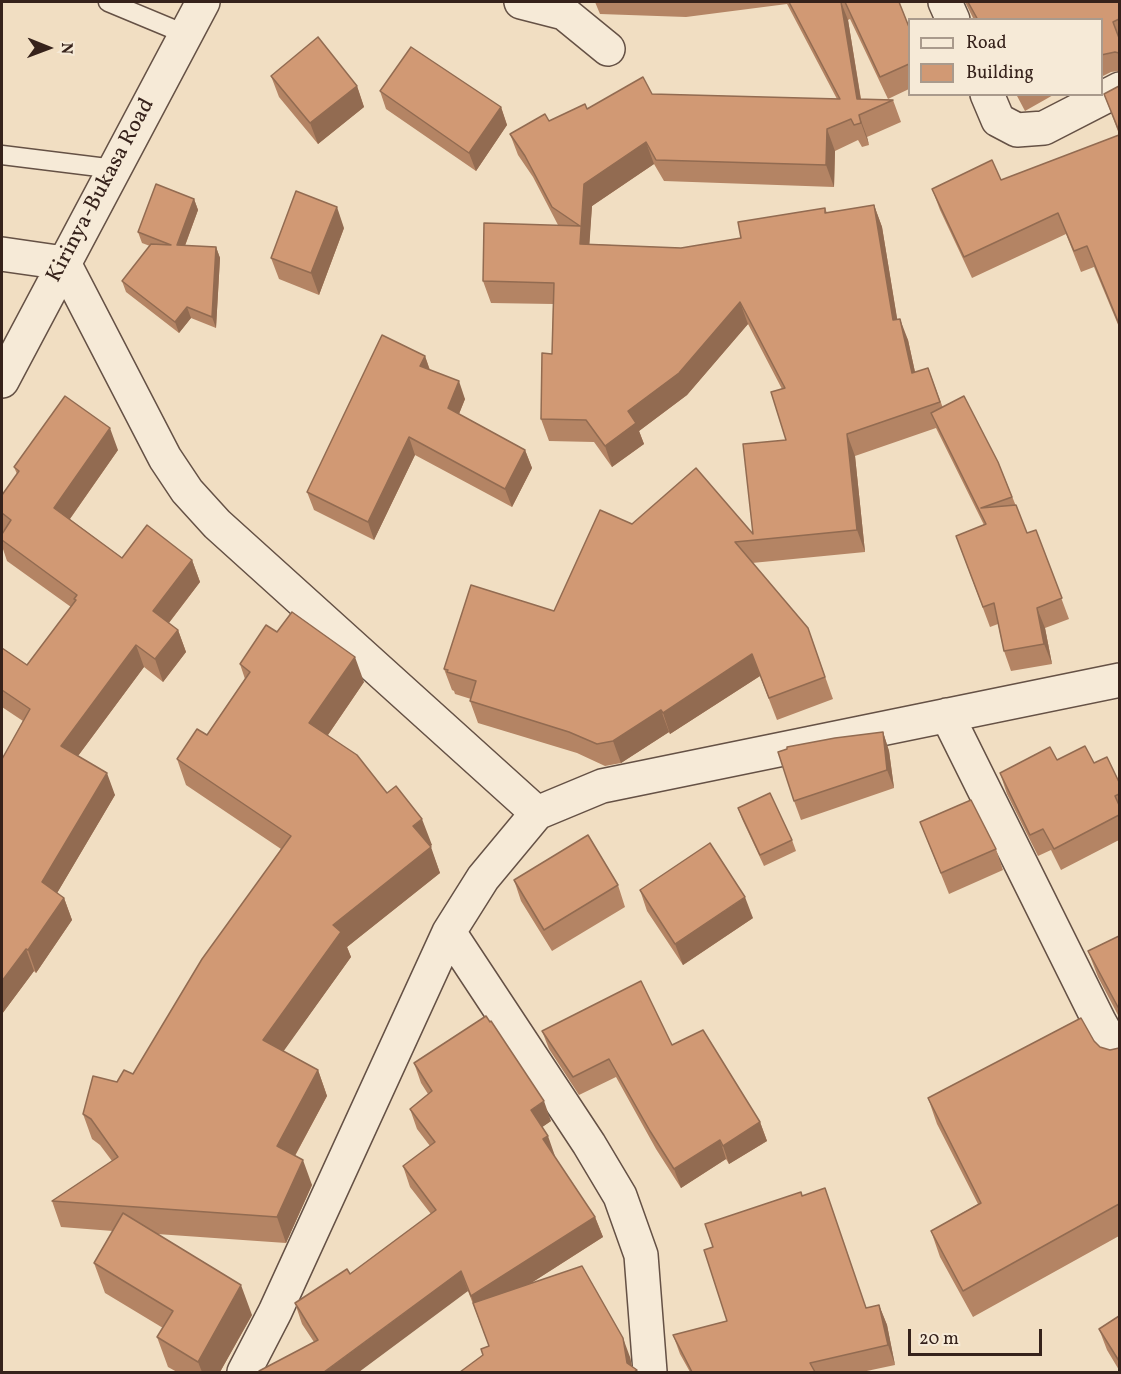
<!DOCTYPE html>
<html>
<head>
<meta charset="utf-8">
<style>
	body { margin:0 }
	#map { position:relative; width:1121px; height:1374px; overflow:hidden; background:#f1dec2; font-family:Vollkorn,serif }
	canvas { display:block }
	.frame { position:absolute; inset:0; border:3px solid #36221b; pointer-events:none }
	.legend { position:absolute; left:908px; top:18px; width:195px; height:78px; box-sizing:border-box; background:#f6ead7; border:2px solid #a99a8c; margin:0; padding:8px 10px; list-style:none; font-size:18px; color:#36221b }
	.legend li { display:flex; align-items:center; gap:12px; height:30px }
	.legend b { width:30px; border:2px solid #a99a8c }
	.north { position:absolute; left:18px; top:18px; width:60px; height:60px; -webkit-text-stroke:4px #f6ead7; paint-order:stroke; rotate:91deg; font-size:16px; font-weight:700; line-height:24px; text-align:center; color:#36221b }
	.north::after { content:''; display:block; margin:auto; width:21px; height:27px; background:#36221b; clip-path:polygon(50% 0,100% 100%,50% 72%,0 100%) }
	.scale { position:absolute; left:908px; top:1329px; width:134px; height:27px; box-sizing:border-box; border:3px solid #36221b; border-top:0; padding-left:8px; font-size:18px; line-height:21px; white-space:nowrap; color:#36221b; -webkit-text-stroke:4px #f6ead7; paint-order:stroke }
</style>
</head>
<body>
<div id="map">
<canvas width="1121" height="1374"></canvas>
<div class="frame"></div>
<ul class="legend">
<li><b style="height:8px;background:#f6ead7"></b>Road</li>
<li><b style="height:16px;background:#d19974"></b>Building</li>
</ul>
<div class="north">N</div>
<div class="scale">20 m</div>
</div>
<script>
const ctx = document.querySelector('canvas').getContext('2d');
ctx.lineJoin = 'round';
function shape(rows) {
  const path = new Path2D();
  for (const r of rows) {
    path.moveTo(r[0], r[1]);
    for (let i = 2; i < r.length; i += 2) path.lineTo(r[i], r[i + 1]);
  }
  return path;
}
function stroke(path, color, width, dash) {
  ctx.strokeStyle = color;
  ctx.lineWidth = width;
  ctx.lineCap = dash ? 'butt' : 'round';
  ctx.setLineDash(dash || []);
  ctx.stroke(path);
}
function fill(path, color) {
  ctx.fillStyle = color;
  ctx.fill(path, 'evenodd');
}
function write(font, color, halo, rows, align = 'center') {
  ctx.font = font + ' Vollkorn,serif';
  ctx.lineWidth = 6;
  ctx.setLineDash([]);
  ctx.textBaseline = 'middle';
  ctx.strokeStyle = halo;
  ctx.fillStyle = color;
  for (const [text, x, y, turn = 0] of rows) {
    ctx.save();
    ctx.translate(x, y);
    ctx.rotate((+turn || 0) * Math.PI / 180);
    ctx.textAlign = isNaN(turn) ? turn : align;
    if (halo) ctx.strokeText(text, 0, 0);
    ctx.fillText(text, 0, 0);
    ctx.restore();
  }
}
const lane = shape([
	[108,2,185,34],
	[2,155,115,169]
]);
const street = shape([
	[521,2,564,13,608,49],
	[945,2,953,20],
	[987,94,998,120,1017,130,1044,128,1120,89],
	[2,254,64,263,165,458,187,491,217,524,537,813],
	[2,381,203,2],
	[947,715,1100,1023,1120,1058],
	[449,932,589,1144,620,1196,641,1255,650,1372],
	[244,1372,275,1312,449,932,483,878,537,813,602,786,1120,680]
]);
const wall = shape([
	[595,2,899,2,909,27,909,89,888,99,850,19,848,20,861,99,893,100,901,122,867,137,869,145,862,147,858,140,835,151,834,187,664,181,654,164,592,206,589,244,681,248,741,238,825,208,827,213,874,205,882,227,897,319,908,340,915,372,928,368,943,408,998,462,1027,533,1036,530,1069,619,1045,628,1052,664,1011,671,1004,651,998,624,990,627,956,536,984,525,936,428,855,456,865,552,752,563,808,628,833,699,777,720,760,676,670,734,669,732,621,763,605,766,577,753,478,723,470,701,471,699,455,694,454,691,452,690,444,669,554,611,632,524,753,534,786,440,782,389,748,324,687,395,639,431,644,444,612,467,594,442,549,441,541,419,552,354,553,304,491,303,483,281,558,225,533,177,518,155,510,134,587,109,652,94,837,99,787,4,686,17,600,14],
	[965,2,1119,2,1119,71,1111,72,1101,77,1101,20,974,20],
	[271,76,357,86,364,107,318,144,279,97],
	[1119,86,1119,134,1104,94],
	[380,91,501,107,507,125,476,171,386,109],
	[1016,94,1055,94,1025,111],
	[1119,135,1119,327,1094,267,1081,272,1066,234,972,278,940,210,932,189,1001,180],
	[194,199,198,210,185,246,216,247,220,258,216,328,191,318,179,333,126,292,122,281,150,246,142,243,138,232],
	[344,228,319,295,279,279,271,258],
	[425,356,430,370,465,399,459,414,525,450,532,468,512,507,415,455,374,540,314,510,307,492],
	[118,450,70,519,122,558,192,560,200,582,169,623,178,630,186,652,163,682,144,667,78,756,115,795,57,893,64,898,72,920,36,973,34,971,2,1014,2,759,23,721,2,707,2,648,27,665,71,607,7,561,2,546,2,534,4,531,2,530,2,495,17,474,14,467],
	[240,664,364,682,328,735,387,793,432,845,430,846,440,873,347,947,351,957,283,1051,318,1070,327,1096,295,1156,312,1185,286,1243,157,1234,252,1315,220,1372,177,1372,168,1367,157,1337,163,1328,105,1293,94,1263,113,1231,61,1227,52,1201,112,1161,100,1145,92,1139,83,1114,117,1082,133,1074,281,849,186,785,177,759,207,735,245,679],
	[883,732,889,751,894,788,801,820,794,801],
	[1057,760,1094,763,1119,782,1119,840,1061,870,1051,850,1038,856,1007,794,1000,773],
	[738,808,792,840,796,851,764,866,742,819],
	[920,822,996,849,1003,870,949,894],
	[514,880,618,885,625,907,552,951,521,901],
	[640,890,753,918,683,965,647,911],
	[1119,936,1119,1017,1098,977,1088,951],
	[542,1031,672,1045,760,1122,767,1141,729,1164,726,1159,681,1188,656,1149,616,1077,579,1095,549,1049],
	[1094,1041,1100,1047,1110,1050,1119,1048,1119,1236,973,1317,940,1257,931,1231,978,1204,937,1124,928,1098],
	[414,1063,551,1121,542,1127,555,1157,595,1217,603,1237,528,1285,630,1357,632,1366,637,1370,638,1372,460,1372,483,1355,489,1346,468,1291,314,1342,302,1324,295,1303,350,1274,431,1214,410,1187,403,1166,430,1146,417,1129,410,1109,428,1094,421,1083],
	[825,1188,866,1308,879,1305,887,1325,895,1365,862,1372,690,1372,680,1354,673,1335,727,1321,713,1247,802,1196],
	[1119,1316,1119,1370,1107,1350,1099,1329]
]);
const shadedWall = shape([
	[841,2,848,20,863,113,857,99],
	[357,86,364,107,318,144,310,123],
	[501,107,507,125,476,171,469,153],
	[859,115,867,137,869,145,861,123],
	[827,129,835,151,834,187,826,165],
	[646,142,654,164,592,206,588,266,580,244,584,184],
	[194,199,198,210,181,256,177,245],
	[874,205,882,227,901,342,893,320],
	[337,207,344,228,319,295,311,273],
	[216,247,220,258,216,328,212,317],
	[740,302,748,324,687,395,639,431,644,444,612,467,605,446,628,411],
	[187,307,191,318,179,333,175,322],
	[900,319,908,340,920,395,912,373],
	[425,356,431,374,420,366],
	[459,381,465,399,454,426,448,408],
	[110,428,118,450,62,530,54,508],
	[847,434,855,456,865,552,857,530],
	[409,437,415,455,374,540,368,522],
	[525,450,532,468,512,507,505,489],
	[192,560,200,582,161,633,153,611],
	[1037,608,1045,628,1052,664,1044,644],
	[178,630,186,652,163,682,155,659],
	[136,645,144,667,69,768,61,746],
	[752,654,760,676,670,734,663,713],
	[355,657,364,682,319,748,309,723],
	[661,710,669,732,621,763,613,741],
	[883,732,889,751,894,788,887,770],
	[107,773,115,795,50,905,42,882],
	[422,819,432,845,423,852,413,826],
	[431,847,440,873,347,947,351,957,273,1066,263,1040,333,925],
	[745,897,753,918,683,965,675,944],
	[64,898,72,920,36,973,28,950],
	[26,949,34,971,2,1014,2,981],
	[318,1070,327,1096,286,1172,277,1146],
	[544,1101,551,1121,538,1130,531,1110],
	[760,1122,767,1141,729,1164,723,1146],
	[548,1136,555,1156,551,1160,543,1139],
	[720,1140,726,1159,681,1188,674,1169],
	[303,1160,312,1185,286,1243,277,1217],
	[595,1217,603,1237,478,1317,471,1296],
	[461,1271,468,1291,359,1372,324,1372],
	[241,1285,252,1315,220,1372,202,1372,198,1362],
	[879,1305,887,1325,895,1365,888,1345],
	[623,1338,630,1357,633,1372,627,1363]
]);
const building = shape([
	[789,2,841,2,857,99,893,100,859,115,861,123,854,125,851,119,827,129,826,165,656,160,646,142,584,184,580,244,681,248,741,238,738,222,825,208,825,213,874,205,893,320,900,319,912,373,928,368,940,402,847,434,857,530,735,542,808,628,825,677,769,698,752,654,663,713,661,710,613,741,597,744,569,732,470,701,476,681,447,672,448,670,444,669,471,585,554,611,600,510,632,524,696,468,753,534,743,444,786,440,771,392,785,388,740,302,679,373,628,411,636,423,605,446,586,420,541,419,542,353,552,354,554,283,483,281,484,223,580,226,552,207,525,156,510,134,545,114,549,121,585,104,587,109,643,77,652,94,840,99,789,2],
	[845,2,899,2,909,27,909,64,880,77,845,2],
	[968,2,1119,2,1119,19,1113,22,1119,38,1119,53,1115,52,1101,55,1101,20,978,20,968,2],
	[318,37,357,86,310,123,271,76,318,37],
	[411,47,501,107,469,153,380,91,411,47],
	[1119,86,1119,131,1104,94,1119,86],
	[1119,135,1119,324,1087,246,1074,251,1058,213,964,257,932,189,992,160,1001,180,1119,135],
	[156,184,194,199,177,245,216,247,212,317,187,307,175,322,122,281,151,244,171,245,138,232,156,184],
	[296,191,337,207,311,273,271,258,296,191],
	[382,335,425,356,420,366,459,381,448,408,525,450,505,489,409,437,368,522,307,492,382,335],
	[65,396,110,428,54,508,122,558,147,525,192,560,153,611,178,630,155,659,136,645,61,746,107,773,42,882,64,898,28,950,26,949,2,981,2,759,30,709,2,690,2,648,27,665,76,600,74,599,77,595,2,540,2,534,11,520,2,513,2,495,19,471,14,467,65,396],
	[964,396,998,462,1012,497,981,508,1016,505,1027,533,1036,530,1062,598,1037,608,1044,644,1004,651,994,603,983,607,956,536,986,524,931,413,964,396],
	[292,612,355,657,309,723,357,755,387,793,396,786,422,819,413,826,431,847,333,925,341,932,263,1040,318,1070,277,1146,303,1160,277,1217,52,1201,118,1157,91,1119,83,1114,93,1076,117,1082,124,1070,133,1074,202,959,291,836,177,759,197,729,207,735,250,672,240,664,266,625,277,632,292,612],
	[883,732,887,770,794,801,778,752,787,749,787,747,835,738,883,732],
	[1085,746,1094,763,1107,757,1119,782,1119,794,1115,796,1119,805,1119,815,1054,849,1043,829,1030,835,1000,773,1050,747,1057,760,1085,746],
	[770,793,792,840,760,855,738,808,770,793],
	[971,800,996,849,941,873,920,822,971,800],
	[588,835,618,885,544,930,514,880,588,835],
	[710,843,745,897,675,944,640,890,710,843],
	[1119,936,1119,1009,1088,951,1119,936],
	[641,981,672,1045,703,1030,760,1122,723,1146,720,1140,674,1169,650,1131,609,1059,573,1077,542,1031,641,981],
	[486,1016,490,1022,491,1021,544,1101,531,1110,548,1136,543,1139,595,1217,471,1296,461,1271,324,1372,260,1372,259,1371,318,1340,295,1303,347,1269,350,1274,436,1210,403,1166,435,1142,410,1109,432,1091,414,1063,486,1016],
	[1081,1018,1094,1041,1100,1047,1110,1050,1119,1048,1119,1204,963,1291,931,1231,981,1203,928,1098,1081,1018],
	[825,1188,866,1308,879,1305,888,1345,810,1363,815,1372,692,1372,673,1335,727,1321,704,1250,713,1247,705,1224,801,1192,802,1196,825,1188],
	[123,1213,241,1285,198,1362,157,1337,173,1311,94,1263,123,1213],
	[582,1266,623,1338,627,1363,637,1370,634,1372,460,1372,483,1355,481,1349,489,1346,473,1303,582,1266],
	[1119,1316,1119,1361,1099,1329,1119,1316]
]);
const streetNames = [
	["Kirinya-Bukasa Road",102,191,-62]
];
stroke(lane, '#655145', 21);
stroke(street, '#655145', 36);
stroke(lane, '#f6ead7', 18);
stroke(street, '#f6ead7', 33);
fill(wall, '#b48464');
fill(shadedWall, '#926b51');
fill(building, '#d19974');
stroke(building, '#926b51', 1.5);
write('22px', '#36221b', '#f6ead7', streetNames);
</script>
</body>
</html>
